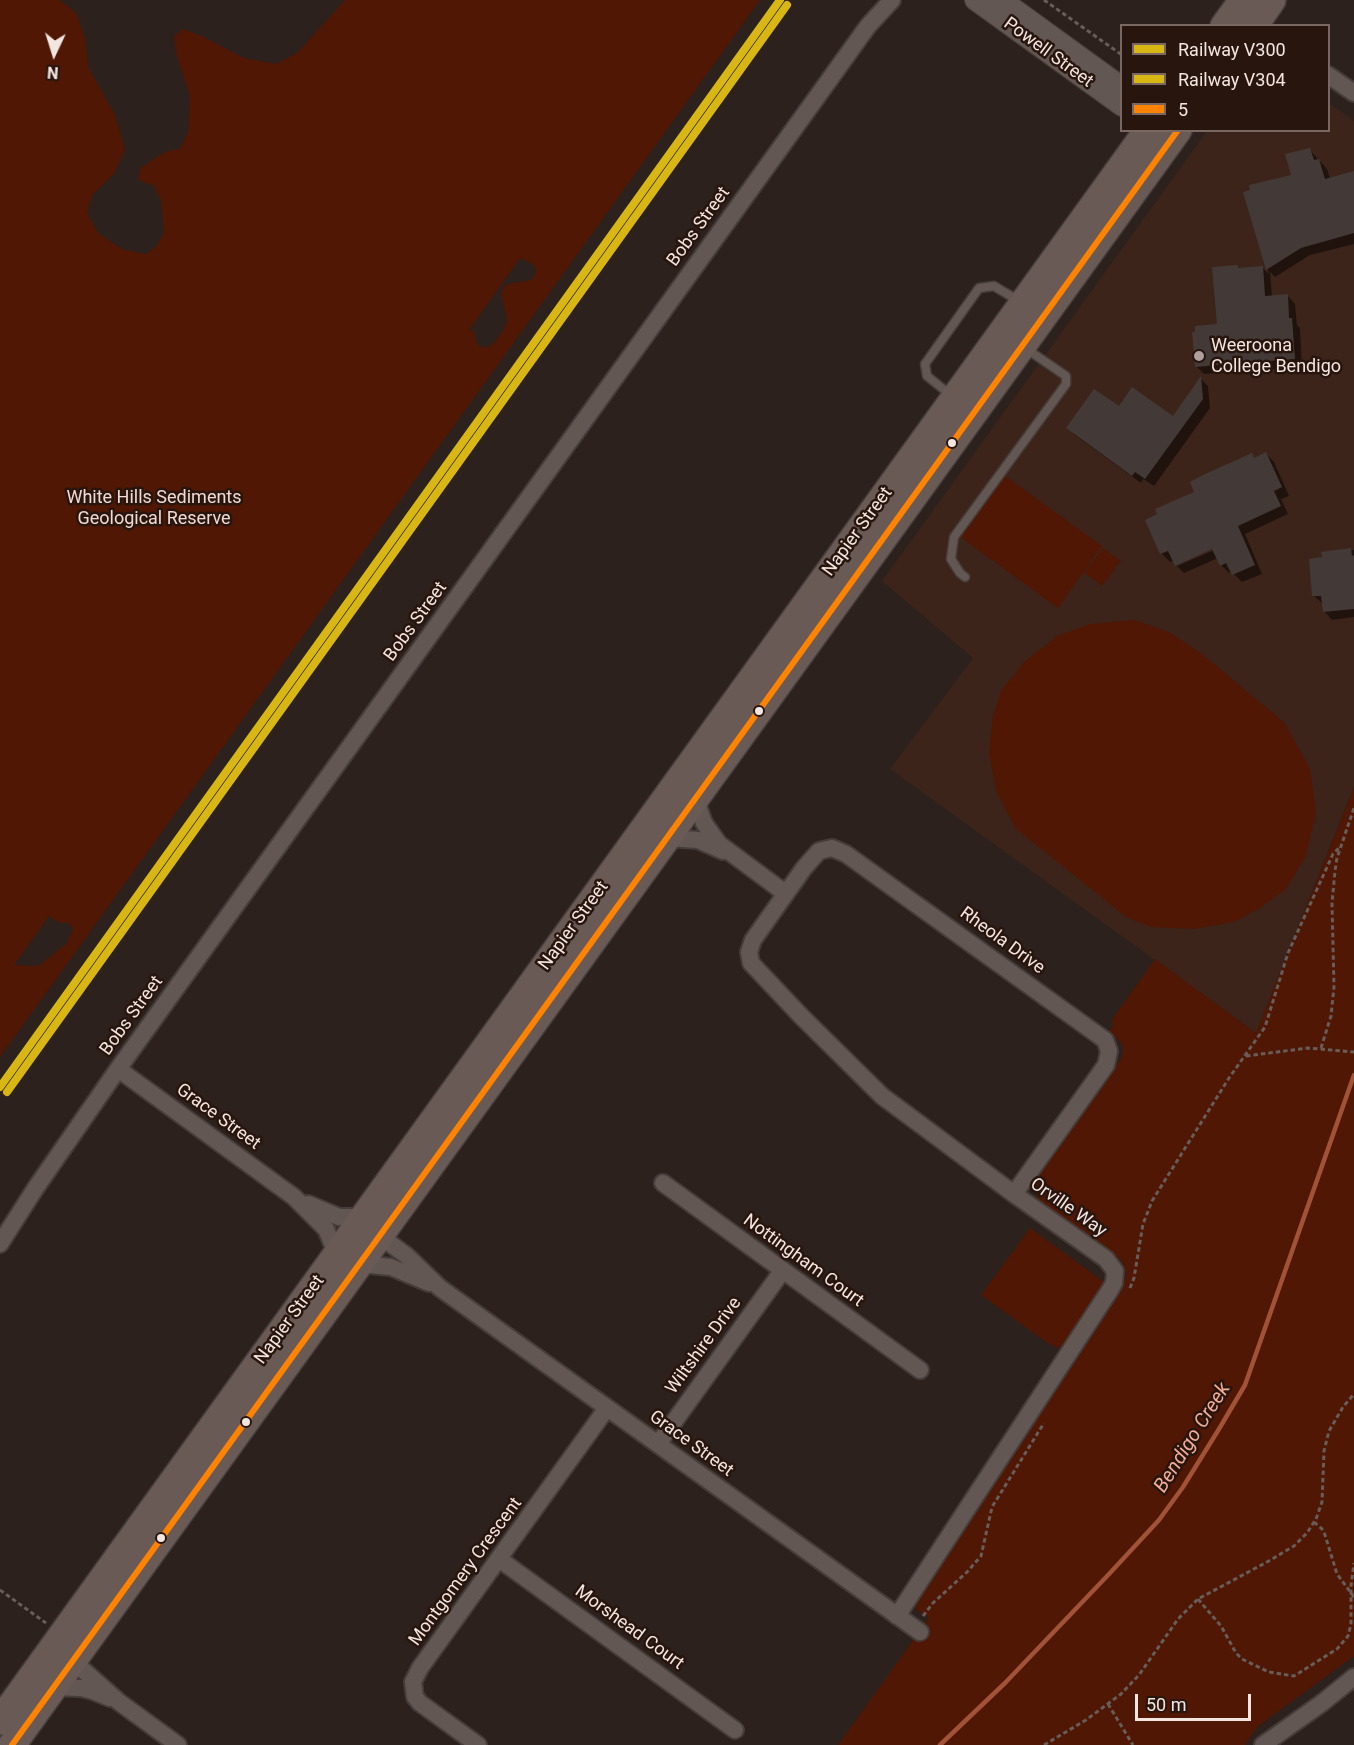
<!DOCTYPE html>
<html>
<head>
<meta charset="utf-8">
<style>
	body { margin:0 }
	#map { position:relative; width:1354px; height:1745px; overflow:hidden; background:#2c211d; font-family:Roboto,sans-serif }
	canvas { display:block }
	.legend { position:absolute; left:1120px; top:24px; width:210px; height:108px; box-sizing:border-box; background:#28150e; border:2px solid #796862; margin:0; padding:8px 10px; list-style:none; font-size:18px; color:#f3e5e0 }
	.legend li { display:flex; align-items:center; gap:12px; height:30px }
	.legend b { width:30px; border:2px solid #796862 }
	.north { position:absolute; left:24px; top:24px; width:60px; height:60px; -webkit-text-stroke:4px #28150e; paint-order:stroke; rotate:184deg; font-size:16px; font-weight:700; line-height:24px; text-align:center; color:#f3e5e0 }
	.north::after { content:''; display:block; margin:auto; width:21px; height:27px; background:#f3e5e0; clip-path:polygon(50% 0,100% 100%,50% 72%,0 100%) }
	.scale { position:absolute; left:1135px; top:1694px; width:116px; height:27px; box-sizing:border-box; border:3px solid #f3e5e0; border-top:0; padding-left:8px; font-size:18px; line-height:21px; white-space:nowrap; color:#f3e5e0; -webkit-text-stroke:4px #28150e; paint-order:stroke }
</style>
</head>
<body>
<div id="map">
<canvas width="1354" height="1745"></canvas>
<ul class="legend">
<li><b style="height:8px;background:#d8b715"></b>Railway V300</li>
<li><b style="height:8px;background:#d8b715"></b>Railway V304</li>
<li><b style="height:8px;background:#ff8200"></b>5</li>
</ul>
<div class="north">N</div>
<div class="scale">50 m</div>
</div>
<script>
const ctx = document.querySelector('canvas').getContext('2d');
ctx.lineJoin = 'round';
function fill(path, color) {
  ctx.fillStyle = color;
  ctx.fill(path, 'evenodd');
}
function shape(rows) {
  const path = new Path2D();
  for (const r of rows) {
    path.moveTo(r[0], r[1]);
    for (let i = 2; i < r.length; i += 2) path.lineTo(r[i], r[i + 1]);
  }
  return path;
}
function stroke(path, color, width, dash) {
  ctx.strokeStyle = color;
  ctx.lineWidth = width;
  ctx.lineCap = dash ? 'butt' : 'round';
  ctx.setLineDash(dash || []);
  ctx.stroke(path);
}
function write(font, color, halo, rows, align = 'center') {
  ctx.font = font + ' Roboto,sans-serif';
  ctx.lineWidth = 5;
  ctx.setLineDash([]);
  ctx.textBaseline = 'middle';
  ctx.strokeStyle = halo;
  ctx.fillStyle = color;
  for (const [text, x, y, turn = 0] of rows) {
    ctx.save();
    ctx.translate(x, y);
    ctx.rotate((+turn || 0) * Math.PI / 180);
    ctx.textAlign = isNaN(turn) ? turn : align;
    if (halo) ctx.strokeText(text, 0, 0);
    ctx.fillText(text, 0, 0);
    ctx.restore();
  }
}
const built = shape([
	[1329,103,1354,121,1354,786,1256,1033,890,769,973,658,882,581,1207,131,1328,130]
]);
const green = shape([
	[0,0,60,0,76,13,85,38,88,67,115,115,125,150,114,174,92,195,87,213,98,233,122,249,146,254,157,246,164,232,161,200,154,186,138,180,140,168,165,152,180,149,188,132,190,97,176,53,174,36,183,29,202,36,244,58,276,64,297,53,345,0,760,0,0,1057],
	[520,258,531,263,536,269,535,275,531,280,508,284,503,288,501,295,507,319,504,329,494,343,485,348,479,346,476,341,474,331,469,330],
	[49,916,58,922,68,923,73,928,67,943,38,966,14,965],
	[1004,475,1102,546,1058,608,959,536],
	[1103,548,1121,561,1102,586,1084,573],
	[1135,620,1171,633,1202,654,1285,723,1310,769,1316,812,1306,856,1286,889,1260,908,1234,922,1194,929,1151,927,1126,917,1016,829,996,791,989,753,993,715,1001,691,1024,662,1057,636,1090,624],
	[1354,787,1354,1656,1257,1727,1245,1745,838,1745,929,1618,916,1609,917,1600,1125,1279,1126,1272,1121,1260,1039,1200,1034,1187,1038,1175,1122,1057,1123,1048,1121,1043,1109,1031,1114,1024,1111,1021,1155,959,1256,1033],
	[1030,1228,1104,1282,1062,1350,1046,1342,981,1295]
]);
const shadow = shape([
	[1309,149,1327,169,1330,179,1354,173,1354,244,1310,255,1275,277,1270,272,1272,297,1287,295,1295,304,1297,325,1300,328,1302,367,1204,374,1196,366,1218,326,1237,266,1240,269,1262,267,1269,274,1245,193,1292,176],
	[1201,379,1208,386,1210,408,1154,486,1143,479,1141,483,1076,436,1068,428,1119,408,1173,418],
	[1266,454,1274,462,1289,496,1281,499,1288,514,1245,534,1262,574,1242,582,1232,572,1229,573,1221,565,1218,558,1184,573,1177,566,1219,548,1218,545,1177,563,1177,566,1174,560,1170,562,1162,554,1147,520,1196,492,1251,455,1256,459],
	[1354,550,1354,617,1332,620,1324,611,1323,604,1314,596,1324,558,1323,553]
]);
const stream = shape([
	[940,1745,1005,1683,1110,1573,1159,1520,1183,1487,1219,1429,1245,1385,1354,1075]
]);
const building = shape([
	[1310,148,1314,160,1319,159,1325,179,1354,171,1354,233,1301,248,1266,270,1243,192,1250,190,1249,185,1291,175,1285,154],
	[1238,265,1238,268,1263,266,1265,296,1288,294,1289,318,1292,318,1295,359,1195,367,1192,332,1195,332,1195,326,1217,324,1212,267],
	[1201,376,1203,399,1145,479,1135,472,1132,476,1066,428,1094,389,1119,406,1132,387,1173,416],
	[1266,452,1282,487,1274,491,1281,506,1238,526,1255,565,1232,575,1226,563,1220,566,1212,549,1175,566,1168,551,1160,554,1145,520,1157,514,1155,509,1194,492,1190,482,1203,475,1252,453,1254,458],
	[1351,548,1352,556,1354,555,1354,609,1323,612,1321,596,1312,596,1309,559,1322,557,1321,552]
]);
const path = shape([
	[1044,0,1122,55],
	[1321,1048,1331,1016,1334,987,1332,903,1335,871,1337,858,1354,808],
	[1246,1056,1308,1048,1354,1052],
	[1130,1288,1134,1278,1143,1224,1152,1201,1229,1078,1265,1027,1288,953,1333,854,1341,846],
	[1314,1522,1323,1530,1325,1535,1337,1574,1354,1597],
	[0,1590,46,1623],
	[1198,1599,1221,1626,1236,1653,1242,1659,1269,1672,1294,1676,1337,1649,1348,1636,1351,1624,1351,1586,1354,1563],
	[923,1616,933,1603,967,1572,981,1556,992,1507,1044,1423],
	[1108,1704,1133,1745],
	[1044,1745,1086,1720,1121,1694,1139,1675,1178,1619,1198,1599,1267,1562,1294,1546,1307,1533,1316,1519,1322,1502,1324,1451,1329,1431,1343,1407,1354,1394]
]);
const service = shape([
	[952,396,927,376,925,364,979,288,994,286,1019,301],
	[965,577,960,573,951,559,954,537,1066,384,1066,376,1025,348]
]);
const minor = shape([
	[1328,75,1354,93],
	[695,798,704,823,719,844,785,893],
	[667,838,698,840,723,851],
	[118,1069,294,1197,326,1229,337,1255],
	[663,1183,920,1370],
	[308,1204,339,1217,365,1217],
	[380,1236,407,1256,440,1288,920,1632],
	[0,1244,35,1189,118,1069,868,26,892,0],
	[360,1264,391,1267,429,1283],
	[658,1444,783,1270],
	[499,1559,735,1730],
	[897,1616,1110,1290,1114,1283,1115,1271,1106,1259,1014,1194,882,1096,801,1016,751,963,749,952,753,940,804,868,819,851,832,848,846,854,1105,1040,1109,1051,1106,1065,1014,1194],
	[73,1661,119,1702,178,1745],
	[54,1687,81,1688,93,1691,110,1698],
	[478,1745,420,1703,415,1697,413,1682,420,1668,607,1408],
	[1263,1745,1322,1703,1354,1677]
]);
const tertiary = shape([
	[975,0,1122,106],
	[1002,0,1122,87]
]);
const trunk = shape([
	[1224,26,1243,0],
	[1254,26,1272,0],
	[0,1721,1148,130],
	[12,1745,1178,130]
]);
const bus1 = shape([
	[12,1745,1178,130]
]);
const rail1 = shape([
	[0,1087,780,0]
]);
const rail2 = shape([
	[7,1092,787,5]
]);
const markers = [
	[1199,356,6,"#ada09c"],
	[952,443,5,"#f3e5e0"],
	[759,711,5,"#f3e5e0"],
	[246,1422,5,"#f3e5e0"],
	[161,1538,5,"#f3e5e0"]
];
const streetNames = [
	["Powell Street",1048,53,36],
	["Bobs Street",699,227,-54],
	["Napier Street",858,532,-54],
	["Bobs Street",416,622,-54],
	["Napier Street",574,926,-54],
	["Rheola Drive",1002,941,36],
	["Bobs Street",132,1016,-54],
	["Grace Street",218,1117,36],
	["Orville Way",1068,1208,35],
	["Nottingham Court",803,1261,36],
	["Napier Street",290,1320,-54],
	["Wiltshire Drive",704,1346,-54],
	["Grace Street",691,1444,36],
	["Montgomery Crescent",466,1572,-54],
	["Morshead Court",629,1628,36]
];
const poiNames = [
	["Weeroona",1211,346],
	["College Bendigo",1211,367]
];
const parkNames = [
	["White Hills Sediments",154,498],
	["Geological Reserve",154,519]
];
const waterNames = [
	["Bendigo Creek",1193,1438,-58]
];
fill(built, '#3c241b');
fill(green, '#4f1704');
fill(shadow, '#0007');
stroke(stream, '#a15237', 4.5);
fill(building, '#433a37');
stroke(service, '#463d3a', 11);
stroke(minor, '#463d3a', 20);
stroke(tertiary, '#463d3a', 22);
stroke(trunk, '#463d3a', 30);
stroke(path, '#685d59', 3, [4.5, 3]);
stroke(service, '#635753', 8);
stroke(minor, '#635753', 16);
stroke(tertiary, '#635753', 20);
stroke(trunk, '#695a56', 27);
stroke(bus1, '#ff8200', 6);
stroke(rail1, '#d8b715', 8);
stroke(rail2, '#d8b715', 8);
for (const [x, y, r, color] of markers) {
  const dot = new Path2D();
  dot.arc(x, y, r, 0, 2 * Math.PI);
  ctx.fillStyle = color;
  ctx.fill(dot);
  stroke(dot, '#28150e', 2);
}
write('18px', '#f3e5e0', '#28150e', streetNames);
write('18px', '#f3e5e0', '#28150e', poiNames, 'left');
write('18px', '#f2d9d1', '#28150e', parkNames);
write('italic 20px', '#f3ac95', '#28150e', waterNames);
</script>
</body>
</html>
